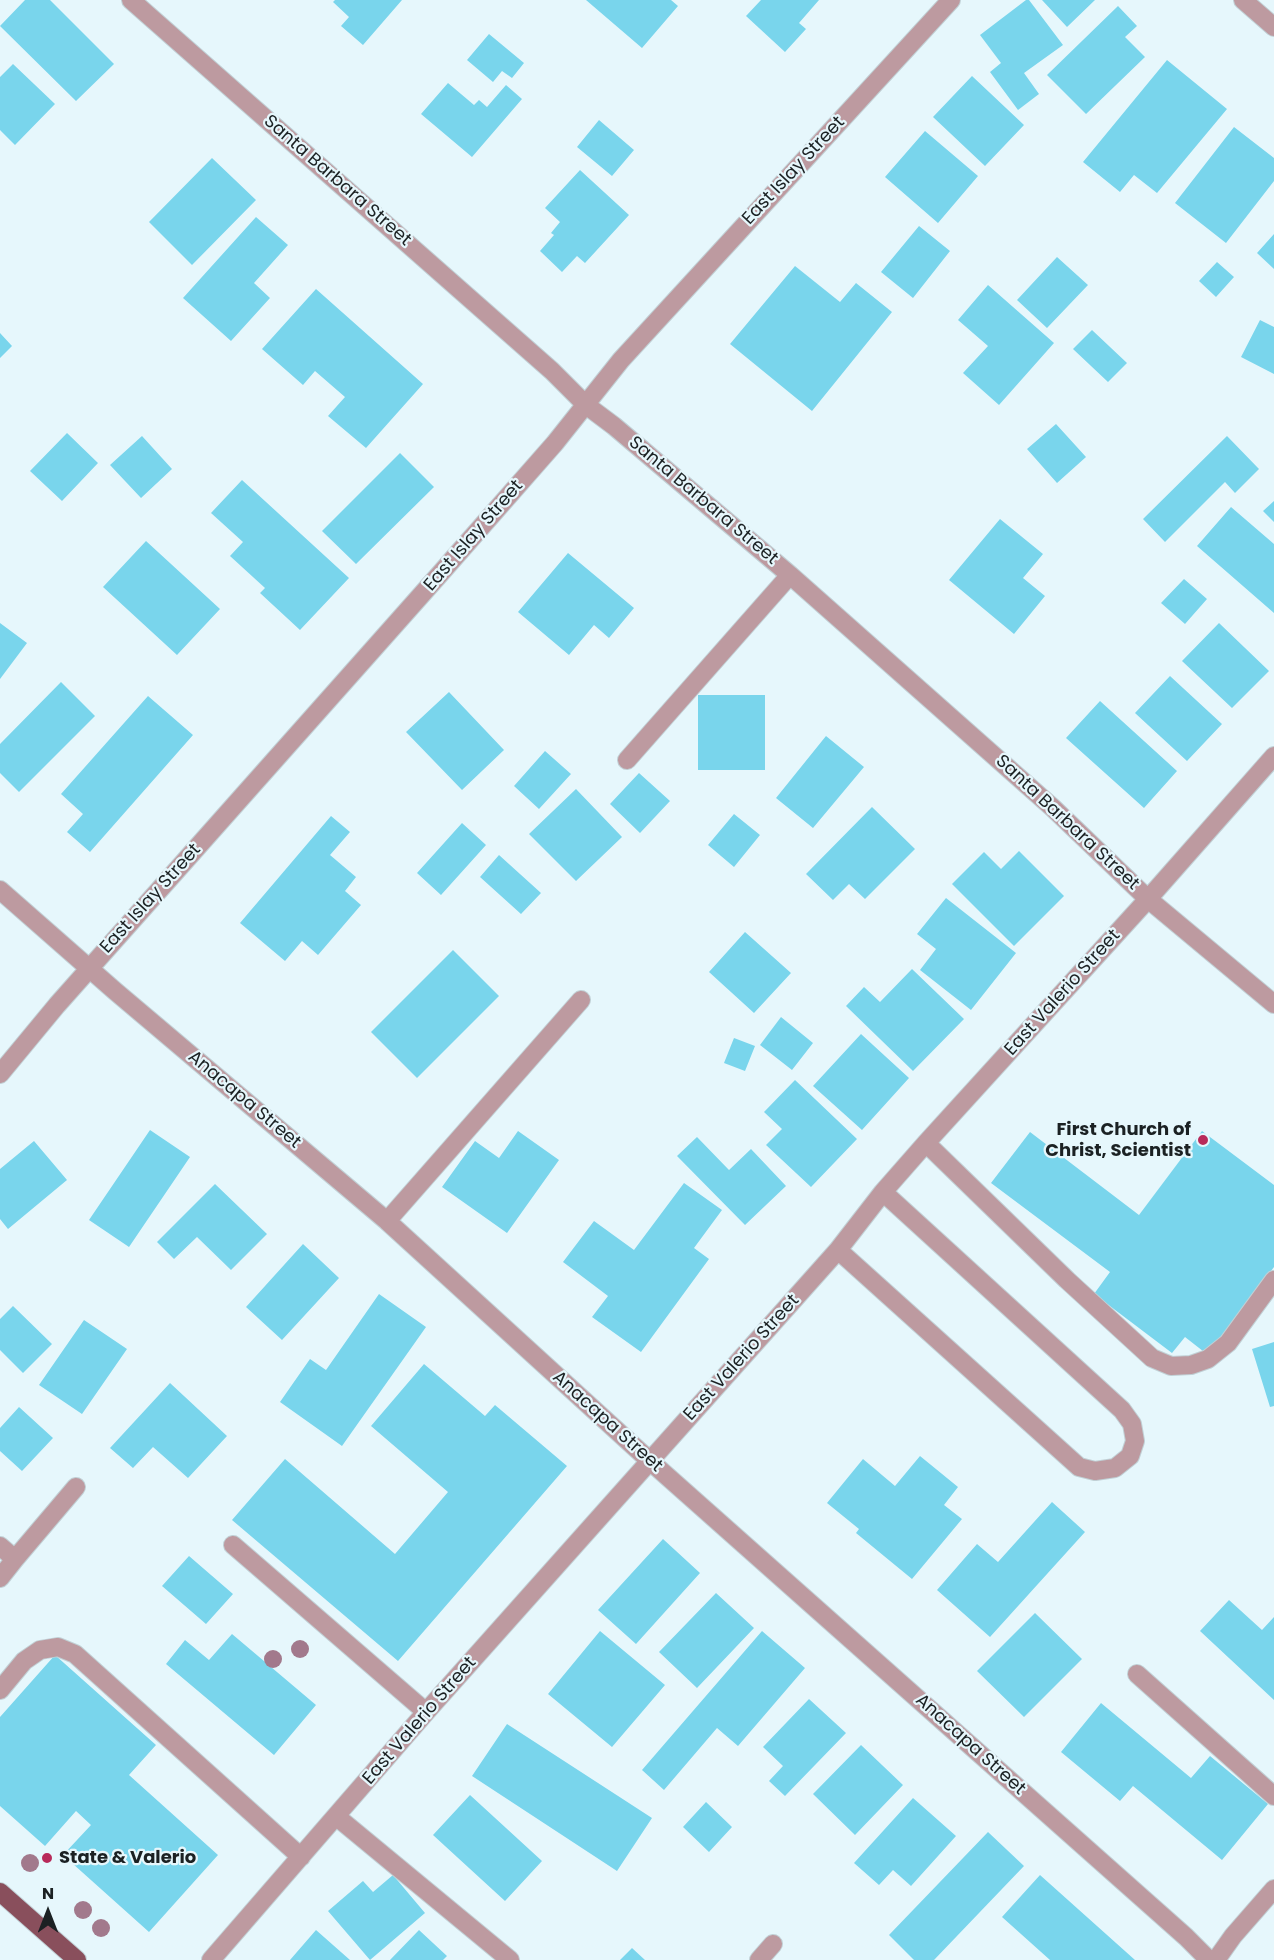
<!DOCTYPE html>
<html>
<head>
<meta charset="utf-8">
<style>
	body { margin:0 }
	#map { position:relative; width:1274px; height:1960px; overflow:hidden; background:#e6f7fc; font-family:Poppins,sans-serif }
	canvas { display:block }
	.north { position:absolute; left:18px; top:1882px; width:60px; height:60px; -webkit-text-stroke:4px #e6f7fc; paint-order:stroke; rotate:0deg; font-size:16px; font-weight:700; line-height:24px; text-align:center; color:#1b2123 }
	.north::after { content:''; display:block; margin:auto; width:21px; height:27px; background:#1b2123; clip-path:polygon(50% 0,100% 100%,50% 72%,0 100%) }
</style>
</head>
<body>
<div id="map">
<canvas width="1274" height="1960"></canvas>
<div class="north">N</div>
</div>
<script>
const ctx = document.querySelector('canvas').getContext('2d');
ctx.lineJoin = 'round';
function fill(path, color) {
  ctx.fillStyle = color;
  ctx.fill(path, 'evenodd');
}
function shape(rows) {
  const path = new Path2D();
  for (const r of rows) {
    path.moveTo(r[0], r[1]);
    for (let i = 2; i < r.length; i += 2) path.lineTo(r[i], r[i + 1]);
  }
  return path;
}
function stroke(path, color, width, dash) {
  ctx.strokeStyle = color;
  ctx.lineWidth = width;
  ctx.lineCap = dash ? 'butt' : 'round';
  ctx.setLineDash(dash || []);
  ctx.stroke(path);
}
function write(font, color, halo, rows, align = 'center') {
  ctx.font = font + ' Poppins,sans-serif';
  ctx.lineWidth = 4.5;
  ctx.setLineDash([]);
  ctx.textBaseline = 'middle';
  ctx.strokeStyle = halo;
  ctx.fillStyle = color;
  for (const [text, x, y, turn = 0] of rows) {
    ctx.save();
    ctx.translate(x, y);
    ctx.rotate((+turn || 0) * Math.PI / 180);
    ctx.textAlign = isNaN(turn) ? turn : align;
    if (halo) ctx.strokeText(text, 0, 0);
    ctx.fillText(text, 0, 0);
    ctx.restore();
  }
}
const building = shape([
	[25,0,50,0,114,64,76,101,0,26],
	[335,0,402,0,363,45,341,26,349,17,333,2],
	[586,0,671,0,678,6,642,48],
	[761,0,819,0,799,23,806,29,785,52,746,16],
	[1026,0,1029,0,1063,45,1024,73,1039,94,1018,110,990,72,1001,63,980,35],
	[1042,0,1095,0,1067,27],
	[1118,6,1137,26,1125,37,1145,57,1086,114,1047,75],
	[489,34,524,63,512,78,502,71,493,82,467,60],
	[1167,60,1227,109,1157,193,1134,175,1120,192,1083,162],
	[13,64,55,104,15,145,0,130,0,77],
	[972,76,1024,125,985,166,933,117],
	[448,83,474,105,479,100,487,107,506,85,522,99,472,157,421,114],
	[599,120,634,150,612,176,577,147],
	[1234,127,1274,158,1274,181,1226,243,1175,203],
	[925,131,978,176,938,223,885,177],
	[212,158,256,200,192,265,149,222],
	[580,170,629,215,585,263,577,256,562,272,540,251,554,235,551,233,560,222,545,208],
	[256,217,288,245,254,283,270,298,231,341,183,298],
	[919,226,950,251,913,298,881,272],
	[1274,234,1274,269,1257,253],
	[1057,257,1088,285,1047,328,1017,300],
	[1217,262,1234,277,1216,297,1199,281],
	[795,266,840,302,856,283,892,312,812,411,730,344],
	[988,285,1054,343,999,405,963,373,988,346,958,320],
	[316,289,423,384,366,448,328,416,345,397,315,371,303,385,262,349],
	[1260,320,1274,327,1274,374,1241,357],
	[1092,330,1127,363,1108,382,1073,349],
	[0,333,12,346,0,358],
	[1056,424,1086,457,1057,483,1027,449],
	[67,433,98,463,62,501,30,471],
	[142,436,172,469,141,498,110,465],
	[1227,436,1259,469,1235,493,1225,482,1165,542,1143,519],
	[400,453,434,487,356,564,322,531],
	[242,480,349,578,300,630,260,593,265,588,230,556,243,542,211,513],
	[1274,501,1274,522,1263,511],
	[1231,507,1274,544,1274,613,1197,546],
	[1000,519,1043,554,1023,578,1045,596,1014,634,949,580],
	[146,541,220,609,177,655,103,587],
	[568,553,634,608,609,638,594,625,569,655,518,612],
	[1184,579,1207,599,1185,624,1161,603],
	[0,623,27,643,0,679],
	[1219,623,1269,671,1232,708,1182,661],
	[1170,676,1222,724,1187,761,1135,713],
	[61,682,95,716,19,792,0,773,0,744],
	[449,692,504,750,462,790,406,732],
	[698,695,765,695,765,770,698,770],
	[148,696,193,735,90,852,67,832,83,814,61,794],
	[1100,701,1177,771,1144,808,1066,738],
	[826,736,864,767,813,828,776,798],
	[545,751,571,774,539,809,514,786],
	[639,773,670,801,640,833,610,804],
	[576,789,622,837,576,881,529,834],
	[872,807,915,849,865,899,849,884,833,900,806,874],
	[734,814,760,835,734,867,708,845],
	[331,816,350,832,330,855,356,877,345,891,361,905,318,955,302,941,285,961,240,923],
	[462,823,486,845,441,895,417,873],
	[1019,851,1064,896,1014,946,952,884,984,852,1001,869],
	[499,855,541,893,521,914,480,877],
	[946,898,1016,953,971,1010,920,970,936,949,917,934],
	[745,932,791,973,754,1013,709,972],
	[453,950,499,996,417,1078,371,1032],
	[912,969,964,1019,913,1071,846,1006,864,987,880,1002],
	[781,1017,813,1043,792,1070,760,1045],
	[861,1034,909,1078,862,1130,813,1086],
	[734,1038,755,1046,745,1071,724,1063],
	[795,1080,857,1139,811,1187,766,1145,782,1129,764,1112],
	[150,1130,190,1157,129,1247,89,1220],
	[518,1131,559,1160,507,1233,442,1187,475,1141,499,1158],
	[1202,1131,1274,1185,1274,1267,1208,1355,1185,1337,1172,1353,1094,1294,1110,1272,991,1183,1030,1132,1139,1215],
	[697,1137,729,1170,751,1149,786,1186,745,1225,677,1156],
	[34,1141,67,1180,8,1229,0,1219,0,1169],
	[684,1183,722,1210,694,1248,709,1259,641,1352,592,1317,608,1296,563,1262,594,1221,634,1250],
	[215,1184,267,1234,231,1270,197,1237,174,1259,157,1242],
	[303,1244,339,1278,282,1340,246,1307],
	[379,1294,426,1327,342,1446,280,1402,310,1359,326,1370],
	[13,1306,52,1344,23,1373,0,1350,0,1319],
	[84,1320,127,1349,82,1414,39,1385],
	[1274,1342,1274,1406,1270,1407,1252,1349],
	[424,1364,485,1416,495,1405,567,1466,398,1661,232,1520,285,1459,395,1554,448,1492,371,1426],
	[170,1383,227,1436,188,1478,153,1447,133,1468,110,1448],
	[19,1407,53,1438,22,1471,0,1451,0,1428],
	[920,1456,958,1487,944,1505,962,1519,912,1579,856,1533,859,1529,827,1503,863,1459,895,1486],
	[1052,1502,1085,1532,990,1637,937,1590,977,1544,998,1562],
	[663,1539,700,1573,636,1644,598,1610],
	[189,1556,233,1594,206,1624,162,1586],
	[716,1593,754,1628,697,1688,659,1652],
	[1229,1600,1262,1630,1274,1617,1274,1700,1200,1631],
	[1035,1613,1082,1659,1024,1717,977,1671],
	[600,1631,665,1685,612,1747,548,1694],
	[762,1631,805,1668,738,1746,717,1728,664,1790,642,1770],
	[232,1634,316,1705,274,1755,166,1664,185,1640,209,1660],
	[55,1655,156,1745,129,1775,218,1855,149,1932,63,1855,91,1825,76,1811,45,1846,0,1806,0,1717],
	[809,1699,846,1733,785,1796,769,1781,783,1766,763,1747],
	[1101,1703,1191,1778,1210,1756,1268,1804,1222,1860,1133,1786,1120,1801,1061,1752],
	[507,1724,652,1818,617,1871,472,1776],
	[861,1745,903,1785,855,1835,813,1794],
	[470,1795,542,1861,505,1901,433,1835],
	[913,1798,956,1836,911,1886,893,1870,879,1885,854,1863],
	[706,1802,732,1827,709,1852,683,1827],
	[988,1832,1024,1866,934,1960,914,1960,889,1935],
	[393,1875,425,1913,370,1960,328,1911,363,1881,373,1892],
	[1040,1875,1135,1960,1050,1960,1002,1917],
	[316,1930,350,1960,290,1960],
	[419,1930,447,1956,443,1960,390,1960],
	[632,1948,645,1960,620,1960]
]);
const minor = shape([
	[131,0,552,371,586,405,614,426,790,575,1053,808,1148,899,1274,1004],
	[1243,0,1274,27],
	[627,760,790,575],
	[0,890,115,991,387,1221,650,1461,1186,1937,1209,1960],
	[0,1074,57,1005,439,575,555,443,621,360,951,0],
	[926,1143,1067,1280,1152,1358,1171,1366,1191,1365,1208,1359,1228,1343,1274,1280],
	[387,1221,581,1000],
	[838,1250,1079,1467,1095,1471,1115,1468,1130,1456,1135,1441,1132,1424,1122,1410,883,1192],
	[233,1545,426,1712],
	[0,1546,15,1559,0,1578],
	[15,1559,76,1487],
	[1137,1674,1274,1796],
	[0,1690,24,1661,40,1650,58,1647,75,1654,301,1857],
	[337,1817,510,1960],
	[211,1960,426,1712,838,1250,883,1192,926,1143,1148,899,1274,756],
	[759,1960,773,1944],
	[1216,1960,1233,1936,1274,1889]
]);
const major = shape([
	[0,1892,77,1960]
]);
const trees = [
	[300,1649],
	[273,1659],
	[30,1863],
	[83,1910],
	[101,1928]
];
const markers = [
	[1203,1140,6,"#b82a5a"],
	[47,1858,6,"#b82a5a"]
];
const streetNames = [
	["East Islay Street",794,171,-47],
	["Santa Barbara Street",337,181,41],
	["Santa Barbara Street",703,501,40],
	["East Islay Street",474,536,-49],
	["Santa Barbara Street",1067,823,43],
	["East Islay Street",151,899,-48],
	["East Valerio Street",1063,993,-48],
	["Anacapa Street",244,1100,40],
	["East Valerio Street",742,1358,-48],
	["Anacapa Street",607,1422,42],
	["East Valerio Street",420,1721,-49],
	["Anacapa Street",970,1745,42]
];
const poiNames = [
	["First Church of",1191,1130],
	["Christ, Scientist",1191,1151],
	["State & Valerio",59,1858,"left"]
];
fill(building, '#79d5ec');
stroke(minor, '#c1d0d5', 20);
stroke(major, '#c1d0d5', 20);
stroke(minor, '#bd9aa0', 18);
stroke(major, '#894f5c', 18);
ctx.fillStyle = '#a2798c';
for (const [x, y] of trees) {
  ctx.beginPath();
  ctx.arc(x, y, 9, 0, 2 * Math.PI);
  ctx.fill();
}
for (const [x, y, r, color] of markers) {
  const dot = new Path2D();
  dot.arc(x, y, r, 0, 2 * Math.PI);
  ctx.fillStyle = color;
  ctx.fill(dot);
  stroke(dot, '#e6f7fc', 2);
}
write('18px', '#1b2123', '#e6f7fc', streetNames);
write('bold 18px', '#1b2123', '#e6f7fc', poiNames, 'right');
</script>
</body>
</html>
